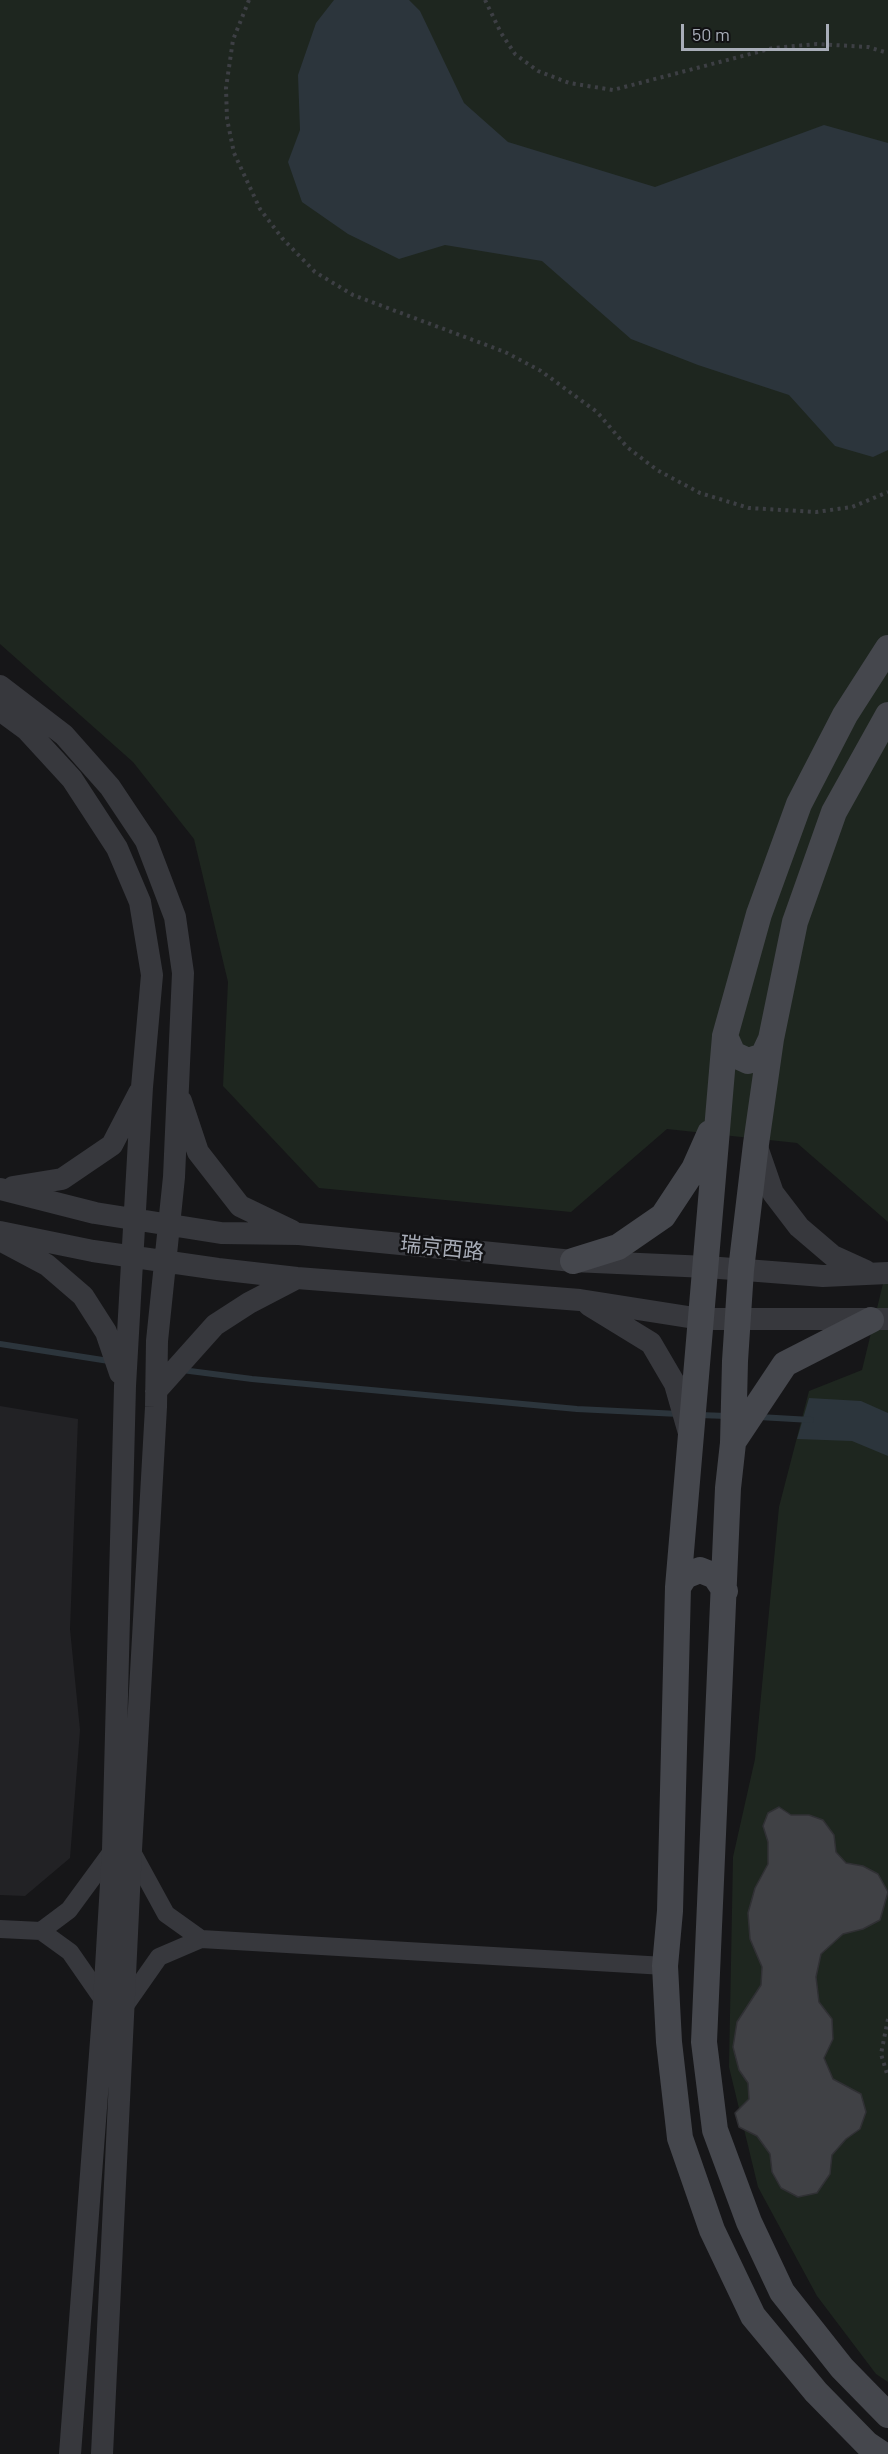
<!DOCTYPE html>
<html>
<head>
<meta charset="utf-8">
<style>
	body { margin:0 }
	#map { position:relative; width:888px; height:2454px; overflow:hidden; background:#161618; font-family:Barlow,sans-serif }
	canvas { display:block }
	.scale { position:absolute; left:681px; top:24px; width:148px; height:27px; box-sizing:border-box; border:3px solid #a8adb8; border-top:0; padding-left:8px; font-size:18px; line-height:21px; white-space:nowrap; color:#a8adb8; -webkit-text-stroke:4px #111113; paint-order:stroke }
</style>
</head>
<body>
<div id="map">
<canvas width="888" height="2454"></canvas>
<div class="scale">50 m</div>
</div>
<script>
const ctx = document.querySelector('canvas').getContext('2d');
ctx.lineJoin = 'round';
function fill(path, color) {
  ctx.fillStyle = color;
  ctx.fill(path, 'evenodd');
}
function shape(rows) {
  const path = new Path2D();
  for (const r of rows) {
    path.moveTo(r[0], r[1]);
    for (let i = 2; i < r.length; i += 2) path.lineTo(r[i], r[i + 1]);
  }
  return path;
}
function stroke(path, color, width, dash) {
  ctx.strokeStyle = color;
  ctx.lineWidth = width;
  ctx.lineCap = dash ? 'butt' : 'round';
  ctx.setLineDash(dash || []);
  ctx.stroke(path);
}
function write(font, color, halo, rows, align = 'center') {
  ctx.font = font + ' Barlow,"Noto Sans SC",sans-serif';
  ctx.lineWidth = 5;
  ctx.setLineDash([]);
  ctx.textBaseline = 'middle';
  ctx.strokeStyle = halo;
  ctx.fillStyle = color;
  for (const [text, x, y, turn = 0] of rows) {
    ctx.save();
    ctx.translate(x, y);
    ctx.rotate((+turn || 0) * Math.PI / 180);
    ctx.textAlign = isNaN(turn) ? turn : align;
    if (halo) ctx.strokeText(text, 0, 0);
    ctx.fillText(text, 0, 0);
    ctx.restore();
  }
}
const built = shape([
	[0,1406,78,1419,70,1629,80,1730,70,1858,25,1896,0,1895]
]);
const green = shape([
	[0,0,888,0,888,1222,797,1143,667,1129,571,1212,319,1188,223,1086,228,982,194,839,133,762,0,644],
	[888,1263,888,2382,876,2374,817,2296,758,2187,729,2067,733,1857,755,1759,779,1507,809,1391,862,1370]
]);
const water = shape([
	[334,0,409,0,420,11,464,103,508,142,655,187,824,125,888,143,888,450,873,457,835,446,789,395,698,365,631,339,542,261,445,245,399,259,348,234,302,202,288,162,300,130,298,75,316,23],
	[809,1398,861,1401,888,1413,888,1456,852,1441,797,1439]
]);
const stream = shape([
	[0,1344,109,1361],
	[182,1370,252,1379,577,1409,679,1414],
	[699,1415,727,1416],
	[759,1417,811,1420]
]);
const building = shape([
	[779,1807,791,1815,809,1815,823,1820,834,1835,836,1852,846,1863,863,1866,878,1874,888,1892,880,1920,863,1929,843,1934,821,1954,816,1977,819,2002,832,2019,833,2039,824,2058,833,2079,861,2094,866,2112,860,2129,846,2139,832,2155,830,2174,817,2193,798,2197,781,2188,772,2172,770,2154,757,2136,739,2127,735,2113,749,2099,748,2083,739,2070,733,2047,737,2022,761,1985,762,1967,750,1939,748,1913,755,1888,768,1864,768,1842,763,1826,768,1813,779,1807]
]);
const path = shape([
	[249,0,233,40,226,88,227,119,234,153,260,209,282,238,315,272,353,295,505,352,541,371,597,412,627,447,657,470,700,493,749,508,816,512,852,507,888,492],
	[485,0,501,33,515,54,538,71,569,83,613,90,773,48,817,44,868,47,888,53],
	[888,2019,881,2054,888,2077]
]);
const minor = shape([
	[0,1929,41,1931],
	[201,1939,665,1966],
	[104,2001,70,1952,41,1931,69,1910,113,1850],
	[124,2007,159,1957,201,1939,166,1914,131,1850]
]);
const tertiary = shape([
	[0,686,64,735,110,787,146,841,175,917,183,973,174,1177,157,1341,156,1407,131,1850,102,2454],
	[0,710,27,730,72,779,117,848,140,902,152,975,142,1087,125,1386,113,1850,104,2001,70,2454],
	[181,1101,198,1152,240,1206,292,1231],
	[756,1144,773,1193,799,1227,833,1256,866,1271],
	[13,1187,62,1179,112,1145,139,1093],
	[0,1189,95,1213,221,1233,299,1234,573,1261,707,1267,823,1276,888,1273],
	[0,1232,93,1251,218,1269,297,1278,580,1300,701,1319,888,1319],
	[0,1240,47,1265,83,1296,106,1332,120,1373],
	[589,1305,651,1343,675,1384,689,1433],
	[156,1391,215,1325,249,1303,297,1278]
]);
const secondary = shape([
	[888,715,834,812,795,922,771,1039,756,1144,741,1270,735,1361,733,1443,728,1488,704,2042,715,2130,749,2222,782,2292,842,2368,888,2415],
	[725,1036,733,1054,748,1061,763,1056,771,1039],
	[573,1261,618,1247,663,1216,694,1169,710,1133],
	[733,1442,785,1364,871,1320],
	[678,1587,685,1576,700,1570,715,1576,725,1591],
	[882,2454,867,2444,816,2392,753,2316,712,2230,680,2138,669,2042,665,1966,670,1911,678,1587,725,1036,759,914,799,804,845,715,888,648]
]);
const streetNames = [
	["瑞京西路",442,1248,6]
];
fill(built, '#222225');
fill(green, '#1e261f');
fill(water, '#2c353c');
stroke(stream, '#2c353c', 6);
fill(building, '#404145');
stroke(building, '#303034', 1.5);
stroke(path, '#3d3f44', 4, [3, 4.5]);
stroke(minor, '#37383d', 18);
stroke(tertiary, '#37383d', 22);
stroke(secondary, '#45474d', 26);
write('21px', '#a8adb8', '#111113', streetNames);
</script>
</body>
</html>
